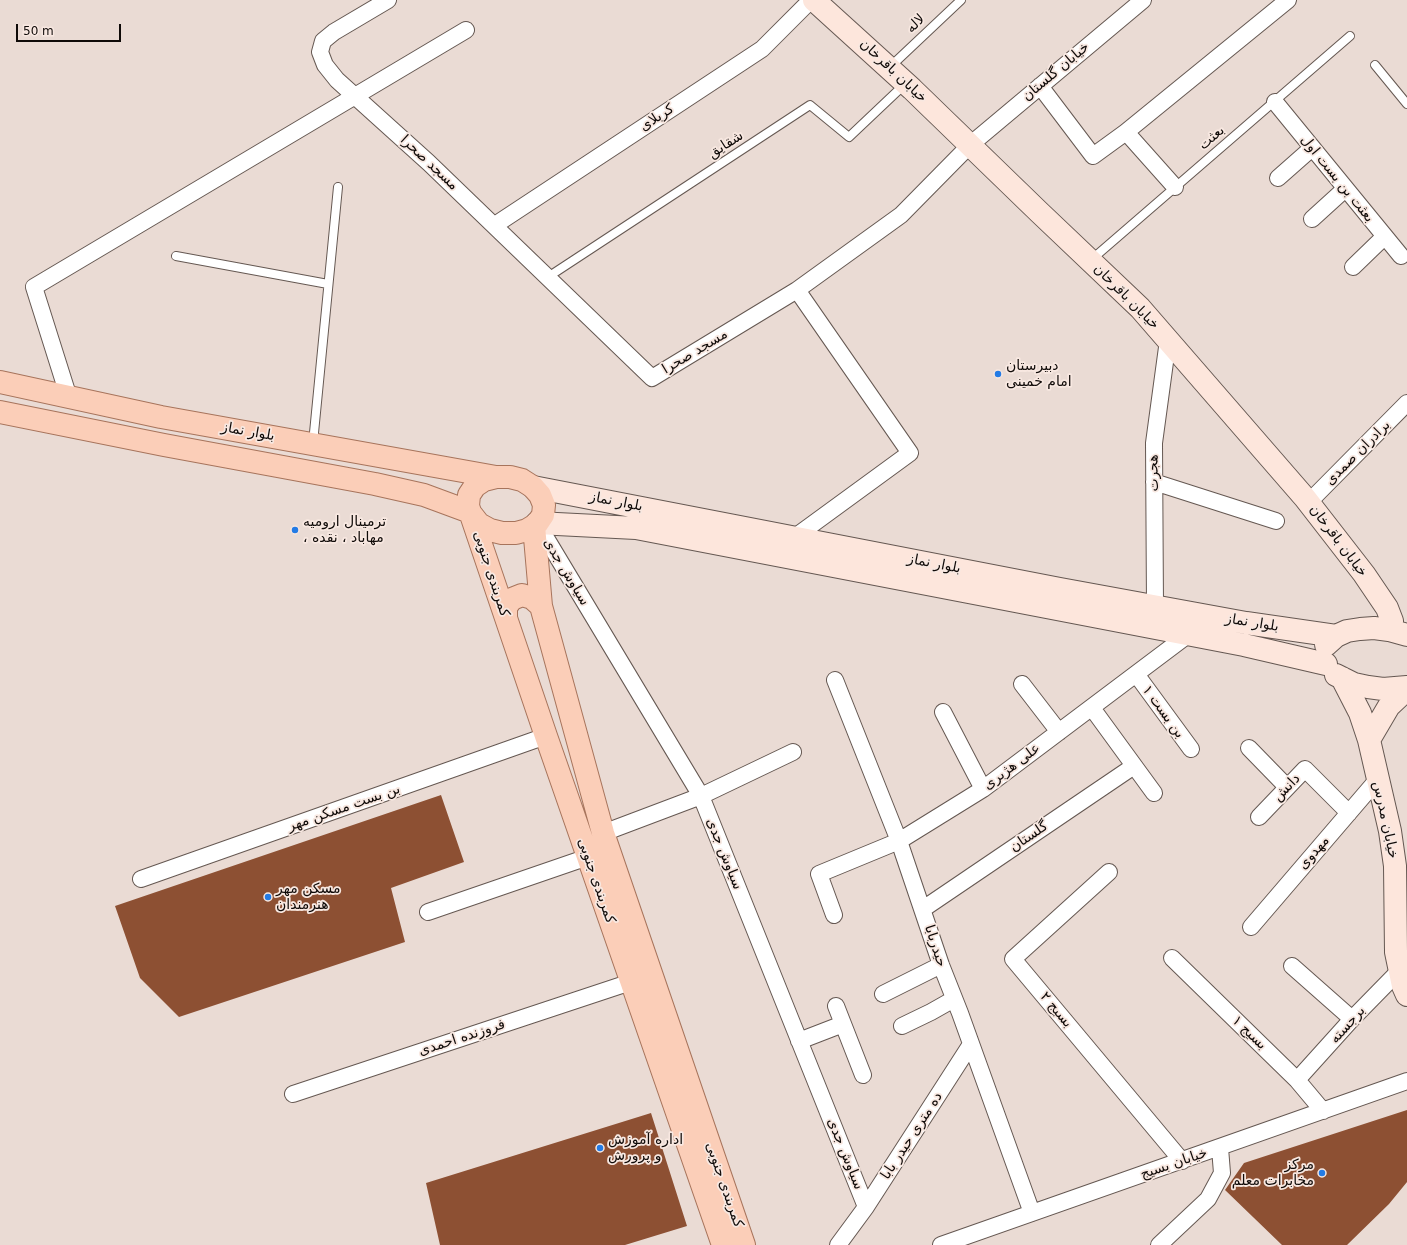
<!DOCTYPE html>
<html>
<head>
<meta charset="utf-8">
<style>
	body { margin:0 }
	#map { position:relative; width:1407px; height:1245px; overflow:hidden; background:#eadbd4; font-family:"DejaVu Sans",sans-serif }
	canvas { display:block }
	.scale { position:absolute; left:16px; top:24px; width:105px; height:18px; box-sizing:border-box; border:2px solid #0f0a08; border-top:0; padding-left:5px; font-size:12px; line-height:14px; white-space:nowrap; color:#0f0a08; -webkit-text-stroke:3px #f8e8e1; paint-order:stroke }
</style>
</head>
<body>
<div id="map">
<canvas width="1407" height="1245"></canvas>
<div class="scale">50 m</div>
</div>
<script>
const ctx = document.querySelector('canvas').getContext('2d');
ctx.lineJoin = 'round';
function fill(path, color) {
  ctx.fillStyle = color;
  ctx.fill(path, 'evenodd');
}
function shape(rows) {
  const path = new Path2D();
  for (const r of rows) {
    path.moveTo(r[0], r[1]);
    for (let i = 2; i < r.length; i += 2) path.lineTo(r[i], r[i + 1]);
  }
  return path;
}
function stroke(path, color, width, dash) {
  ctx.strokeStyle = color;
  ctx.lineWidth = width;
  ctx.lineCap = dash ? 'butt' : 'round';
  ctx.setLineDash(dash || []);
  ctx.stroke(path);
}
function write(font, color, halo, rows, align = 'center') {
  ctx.font = font + ' "DejaVu Sans","Noto Sans Arabic",sans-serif';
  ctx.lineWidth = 3.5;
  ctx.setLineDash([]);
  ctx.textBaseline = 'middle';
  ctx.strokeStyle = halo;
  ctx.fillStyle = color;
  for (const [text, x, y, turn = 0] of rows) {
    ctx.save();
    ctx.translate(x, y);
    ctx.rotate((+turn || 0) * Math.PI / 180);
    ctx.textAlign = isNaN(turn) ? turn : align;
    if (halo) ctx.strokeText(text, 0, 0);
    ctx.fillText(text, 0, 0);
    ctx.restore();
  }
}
const building = shape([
	[441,795,464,862,391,888,405,942,179,1017,140,978,115,906],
	[1407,1110,1407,1182,1389,1204,1347,1245,1282,1245,1225,1190,1244,1163],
	[651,1113,687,1226,625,1245,440,1245,426,1183]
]);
const lane = shape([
	[1375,65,1407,104],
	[890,67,961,0],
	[176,256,328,284],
	[1091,260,1350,36],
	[548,277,810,105,849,137,905,84],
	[313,443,338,187]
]);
const street = shape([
	[388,0,334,32,323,41,320,52,325,65,337,80,429,163,652,378,797,290,910,453,795,537],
	[1040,86,1093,156,1126,132,1175,187],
	[1275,102,1401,256],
	[1126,132,1288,0],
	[1278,178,1312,148],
	[1312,219,1345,189],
	[495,225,762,49,811,0],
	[1353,267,1384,237],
	[797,290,901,215,970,145,1143,0],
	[69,398,34,287,466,30],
	[1154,482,1276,521],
	[1308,503,1407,403],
	[537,523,701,796,866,1207],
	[1155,606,1154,443,1168,340],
	[1136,674,1191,749],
	[835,680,899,841,941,965,960,1013,1032,1213],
	[1022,684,1059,732],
	[1092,708,1154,793],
	[943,712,983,789],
	[1249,748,1287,787],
	[1259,817,1305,769,1349,813],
	[603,833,701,796,793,752],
	[1109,872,1013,959,1182,1161],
	[141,879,546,736],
	[923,909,1134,766],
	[428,912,588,857],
	[834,915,819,874,899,841,983,789,1189,634],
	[1251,927,1377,780],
	[1172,958,1297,1080,1323,1111],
	[1292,966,1352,1019],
	[883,994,941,965],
	[836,1006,863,1075],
	[902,1026,931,1012,954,999],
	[799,1041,843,1024],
	[1297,1080,1352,1019,1400,970],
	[293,1094,631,982],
	[838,1245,866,1207,971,1044],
	[941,1245,1407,1081],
	[1159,1245,1208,1199,1222,1173,1220,1148]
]);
const secondary = shape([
	[814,0,912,89,1039,212,1140,308,1305,498,1364,574,1387,608,1392,621,1389,630],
	[533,487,1060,589,1246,623,1336,636],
	[537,523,636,528,1244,645,1326,664],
	[1326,645,1336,636,1347,631,1360,629,1374,628,1389,630,1407,635],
	[1336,675,1354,684,1368,687,1383,689,1407,687],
	[1342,678,1360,713,1369,740,1390,831,1395,866,1396,952,1403,986,1407,995],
	[1369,740,1389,706,1407,689]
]);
const primary = shape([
	[0,382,161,417,496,477],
	[0,412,164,445,375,484,424,495,470,512],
	[472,515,479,524,490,530,502,533,516,533,527,530,537,524,543,515,544,505,540,495,533,487,522,480,510,477,496,477,484,480,475,486,469,495,468,506,546,736,723,1245],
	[534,526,541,606,603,833,744,1245],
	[506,617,506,607,512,599,522,595,532,598,541,606]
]);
const markers = [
	[998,374,4,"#237be5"],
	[295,530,4,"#237be5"],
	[268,897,4,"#237be5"],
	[600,1148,4,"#237be5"],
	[1322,1173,4,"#237be5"]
];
const streetNames = [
	["لاله",916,24,-43],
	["خیابان باقرخان",893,71,43],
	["خیابان گلستان",1056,72,-40],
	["کربلای",657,118,-33],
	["بعثت",1212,138,-41],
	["شقایق",726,145,-33],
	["مسجد صحرا",429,163,43],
	["بعثت بن بست اول",1337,179,51],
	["خیابان باقرخان",1126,297,45],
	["مسجد صحرا",695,352,-31],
	["بلوار نماز",248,432,10],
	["برادران صمدی",1358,453,-45],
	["هجرت",1154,473,-91],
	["بلوار نماز",616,502,11],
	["خیابان باقرخان",1338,541,53],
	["بلوار نماز",934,564,11],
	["سیاوش جدی",566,572,59],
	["کمربندی جنوبی",491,574,72],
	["بلوار نماز",1252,623,9],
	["بن بست ۱",1163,712,54],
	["علی هژبری",1012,767,-37],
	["دانش",1287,788,-46],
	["بن بست مسکن مهر",344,808,-19],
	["خیابان مدرس",1385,820,78],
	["گلستان",1029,837,-34],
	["مهدوی",1314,853,-49],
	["سیاوش جدی",724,854,68],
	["کمربندی جنوبی",596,881,71],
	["حیدربابا",935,946,72],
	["بسیج ۲",1056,1010,50],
	["برجسته",1348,1025,-48],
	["بسیج ۱",1249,1033,44],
	["فروزنده احمدی",462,1038,-18],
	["ده متری حیدر بابا",912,1136,-57],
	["سیاوش جدی",845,1154,68],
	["خیابان بسیج",1174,1164,-19],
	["کمربندی جنوبی",724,1185,71]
];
const poiNames = [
	["دبیرستان",1006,366],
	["امام خمینی",1006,382],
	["ترمینال ارومیه",303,522],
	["، مهاباد ، نقده",303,538],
	["مسکن مهر",276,889],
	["هنرمندان",276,905],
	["اداره آموزش",608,1140],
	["و پرورش",608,1156],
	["مرکز",1314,1165,"right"],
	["مخابرات معلم",1314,1181,"right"]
];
fill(building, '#8d5033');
stroke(lane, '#655852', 10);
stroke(street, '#655852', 18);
stroke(secondary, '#655852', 24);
stroke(primary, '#a7745c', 24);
stroke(lane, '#fff', 8);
stroke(street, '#fff', 16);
stroke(secondary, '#fde6dc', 22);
stroke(primary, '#fbceb8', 22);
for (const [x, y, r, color] of markers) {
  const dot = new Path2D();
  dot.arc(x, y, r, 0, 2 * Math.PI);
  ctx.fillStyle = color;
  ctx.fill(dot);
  stroke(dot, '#f8e8e1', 1.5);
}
write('14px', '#0f0a08', '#f8e8e1', streetNames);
write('14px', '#0f0a08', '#f8e8e1', poiNames, 'left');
</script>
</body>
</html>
